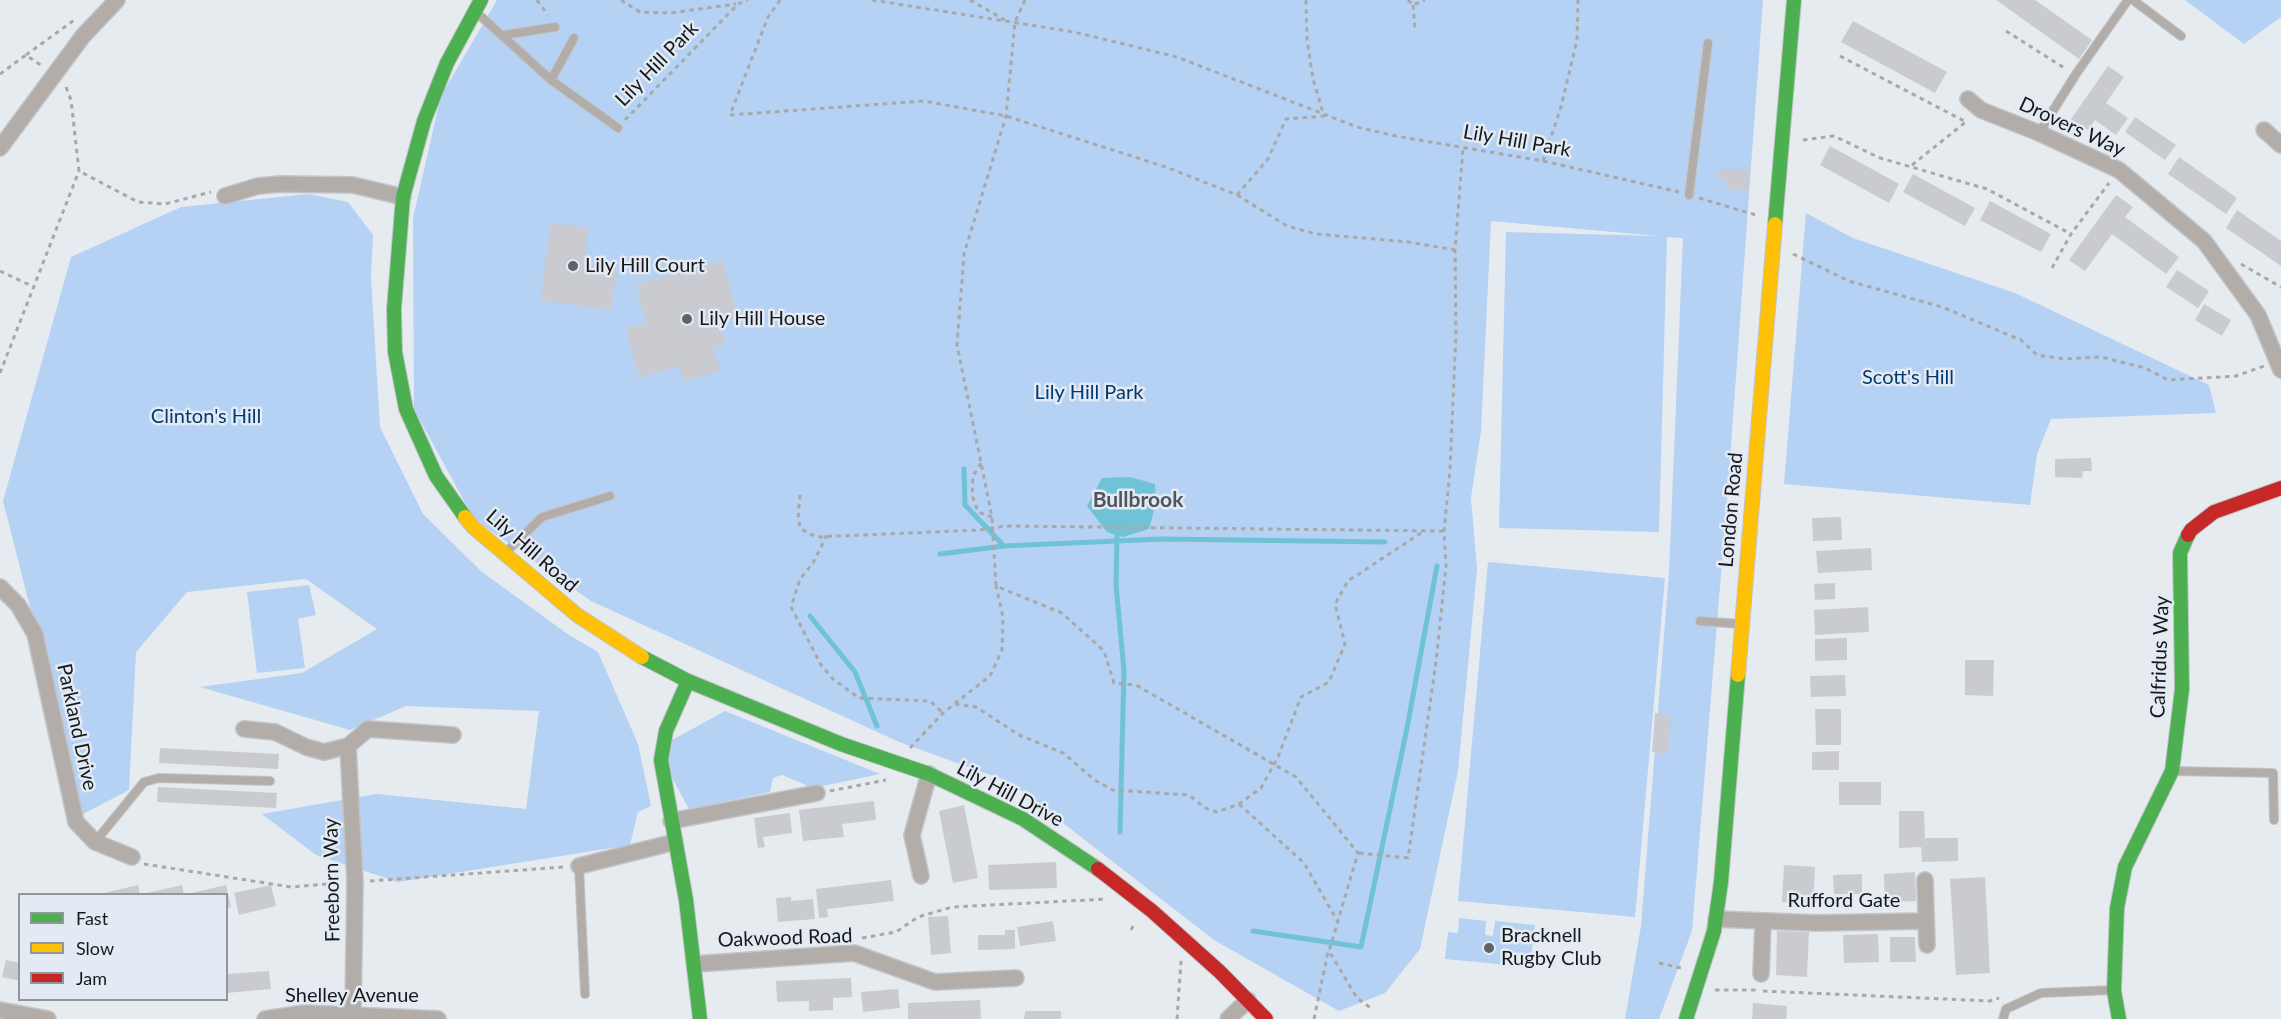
<!DOCTYPE html>
<html>
<head>
<meta charset="utf-8">
<style>
	body { margin:0 }
	#map { position:relative; width:2281px; height:1019px; overflow:hidden; background:#e6ebf0; font-family:Lato,sans-serif }
	canvas { display:block }
	.legend { position:absolute; left:18px; top:893px; width:210px; height:108px; box-sizing:border-box; background:#e3eaf3; border:2px solid #91969d; margin:0; padding:8px 10px; list-style:none; font-size:18px; color:#16191c }
	.legend li { display:flex; align-items:center; gap:12px; height:30px }
	.legend b { width:30px; border:2px solid #91969d }
</style>
</head>
<body>
<div id="map">
<canvas width="2281" height="1019"></canvas>
<ul class="legend">
<li><b style="height:8px;background:#4caf50"></b>Fast</li>
<li><b style="height:8px;background:#ffc107"></b>Slow</li>
<li><b style="height:8px;background:#c62828"></b>Jam</li>
</ul>
</div>
<script>
const ctx = document.querySelector('canvas').getContext('2d');
ctx.lineJoin = 'round';
function fill(path, color) {
  ctx.fillStyle = color;
  ctx.fill(path, 'evenodd');
}
function shape(rows) {
  const path = new Path2D();
  for (const r of rows) {
    path.moveTo(r[0], r[1]);
    for (let i = 2; i < r.length; i += 2) path.lineTo(r[i], r[i + 1]);
  }
  return path;
}
function stroke(path, color, width, dash) {
  ctx.strokeStyle = color;
  ctx.lineWidth = width;
  ctx.lineCap = dash ? 'butt' : 'round';
  ctx.setLineDash(dash || []);
  ctx.stroke(path);
}
function write(font, color, halo, rows, align = 'center') {
  ctx.font = font + ' Lato,sans-serif';
  ctx.lineWidth = 5;
  ctx.setLineDash([]);
  ctx.textBaseline = 'middle';
  ctx.strokeStyle = halo;
  ctx.fillStyle = color;
  for (const [text, x, y, turn = 0] of rows) {
    ctx.save();
    ctx.translate(x, y);
    ctx.rotate((+turn || 0) * Math.PI / 180);
    ctx.textAlign = isNaN(turn) ? turn : align;
    if (halo) ctx.strokeText(text, 0, 0);
    ctx.fillText(text, 0, 0);
    ctx.restore();
  }
}
const green = shape([
	[497,0,1763,0,1728,488,1692,931,1659,1019,1625,1019,1641,926,1669,572,1683,238,1667,237,1659,532,1499,528,1506,232,1658,236,1491,221,1481,431,1471,498,1477,569,1458,771,1420,949,1385,993,1339,1011,1214,940,1010,782,899,742,591,601,474,519,414,409,413,218,441,96],
	[2185,0,2281,0,2281,17,2244,44],
	[309,194,348,202,373,235,371,277,380,427,423,514,482,572,569,635,598,652,638,744,651,806,638,812,630,845,398,882,316,855,262,814,377,794,526,809,539,711,406,706,350,730,200,687,302,673,377,629,306,579,187,592,136,652,129,790,83,814,3,501,71,257,181,207],
	[1806,213,1853,238,2015,293,2209,385,2216,413,2051,419,2037,454,2030,505,1784,484],
	[1488,562,1665,578,1635,917,1458,901],
	[309,585,316,615,298,619,305,668,257,673,247,592],
	[725,711,880,774,813,788,782,775,773,778,770,792,689,809,669,772,665,744],
	[1459,918,1486,921,1485,935,1493,936,1495,921,1535,925,1530,967,1445,959,1448,932,1458,933]
]);
const water = shape([
	[1130,477,1155,484,1156,502,1149,529,1123,537,1107,532,1087,506,1102,478]
]);
const stream = shape([
	[964,469,965,505,1004,546],
	[1117,535,1116,585,1124,671,1120,832],
	[940,554,1004,546,1161,539,1385,542],
	[810,616,855,672,877,726],
	[1253,931,1361,947,1407,728,1437,566]
]);
const building = shape([
	[1996,0,2035,0,2092,40,2079,59],
	[1853,21,1947,72,1935,93,1841,42],
	[2108,66,2124,77,2106,103,2128,118,2116,135,2095,120,2088,130,2071,119],
	[2135,117,2176,145,2165,160,2125,132],
	[1830,146,1899,184,1889,203,1820,165],
	[2179,157,2237,198,2226,214,2168,174],
	[1718,169,1749,170,1748,190,1726,189,1727,180,1717,180],
	[1913,174,1975,208,1965,226,1903,192],
	[2116,195,2133,207,2125,217,2179,257,2166,274,2112,234,2085,271,2069,260],
	[1990,201,2051,234,2041,252,1980,220],
	[2237,210,2281,241,2281,266,2226,228],
	[551,223,589,228,584,263,617,268,611,310,540,300],
	[723,261,737,317,718,322,725,345,714,348,720,371,683,381,680,366,639,377,626,328,646,323,636,284],
	[2177,270,2209,291,2198,308,2166,287],
	[2204,304,2231,320,2222,336,2195,320],
	[2091,458,2092,471,2083,471,2082,478,2055,477,2055,459],
	[1841,517,1842,540,1813,541,1812,518],
	[1871,548,1872,570,1818,573,1816,551],
	[1835,583,1835,599,1815,600,1814,584],
	[1868,607,1869,632,1815,635,1814,610],
	[1847,638,1847,660,1815,661,1815,639],
	[1965,660,1994,660,1993,696,1965,695],
	[1845,675,1846,696,1811,697,1810,676],
	[1815,709,1841,709,1841,745,1816,745],
	[1655,713,1671,715,1668,754,1652,752],
	[160,748,279,754,278,769,159,763],
	[1839,751,1839,770,1812,770,1812,752],
	[1839,782,1881,782,1881,805,1839,805],
	[158,787,277,793,276,808,157,802],
	[874,801,876,820,842,824,844,837,803,841,799,810],
	[964,805,978,878,953,883,939,811],
	[1899,811,1924,811,1925,838,1958,838,1958,861,1922,862,1921,847,1899,848],
	[790,813,792,833,763,837,765,847,758,848,754,818],
	[1056,862,1057,888,989,890,988,865],
	[1784,865,1815,867,1813,903,1782,902],
	[1915,872,1916,901,1885,902,1884,874],
	[1862,874,1862,894,1834,894,1833,875],
	[1985,877,1990,973,1956,975,1950,879],
	[891,880,894,901,827,909,828,917,819,918,816,889],
	[138,885,140,894,100,894],
	[182,885,184,894,142,894],
	[226,885,231,907,226,908,226,894,187,894],
	[271,885,276,906,239,915,234,893],
	[791,897,791,901,813,899,815,919,778,922,776,898],
	[948,916,951,953,931,955,928,917],
	[1053,921,1056,941,1020,946,1017,927],
	[1005,930,1015,930,1015,949,978,950,978,935,1005,935],
	[1777,931,1809,932,1807,977,1776,975],
	[1878,934,1879,962,1844,963,1843,935],
	[1890,937,1915,937,1916,962,1890,962],
	[6,960,20,963,20,981,2,977],
	[269,971,271,989,226,993,226,974],
	[851,978,852,997,833,998,833,1010,809,1011,809,1001,777,1002,776,981],
	[898,989,900,1008,863,1012,861,992],
	[980,1000,981,1019,908,1019,908,1003],
	[1753,1003,1787,1006,1786,1019,1752,1019],
	[1025,1011,1061,1011,1061,1019,1024,1019]
]);
const path = shape([
	[537,0,548,15],
	[621,0,640,12,671,13,736,4],
	[780,0,768,17,730,115,924,101,1006,116,1166,167,1237,195,1268,159,1286,119,1324,116,1313,79,1307,40,1306,0],
	[872,0,1074,32,1177,57,1357,127,1396,136,1543,161,1679,192],
	[970,0,1005,20],
	[1025,0,1015,22,1006,116,964,254,957,345,992,517,996,586,1062,613,1104,651,1114,683,1136,685,1296,777,1358,853,1329,951,1357,998,1372,1009],
	[1408,0,1413,5,1425,0],
	[1413,5,1415,29],
	[2006,31,2066,69],
	[26,55,77,18],
	[1840,56,1966,122],
	[0,74,26,55,42,66],
	[66,87,71,100,79,171,138,202,165,204,211,192],
	[625,120,738,4,748,0],
	[1803,140,1834,136,1880,158,1987,189,2071,234],
	[1543,161,1561,107,1577,40,1578,0],
	[1912,165,1967,121],
	[1237,195,1287,226,1316,234,1409,242,1455,250],
	[1699,198,1756,215],
	[1793,254,1849,281,1942,307,2021,340,2037,355,2065,359,2101,357,2145,368,2168,380,2236,376,2264,366],
	[2241,264,2281,287],
	[2052,268,2071,234,2109,183],
	[0,271,34,287],
	[0,373,79,171],
	[981,463,973,476,972,495,978,512,992,517],
	[800,495,798,519,801,529,816,537,979,530,1006,526,1443,531],
	[827,535,813,563,800,579,791,607,821,665,833,679,859,698,930,701,943,713],
	[955,704,976,707,1019,735,1063,753,1096,781,1113,790,1189,795,1205,808,1217,812,1239,804,1261,788,1278,757,1301,697,1329,682,1345,644,1335,604,1348,581,1421,533],
	[910,748,943,713,990,676,1002,650,1003,617,996,586],
	[830,791,886,780],
	[1239,804,1304,863,1338,922],
	[1359,853,1408,858,1436,662,1446,566,1444,531,1450,470,1456,333,1455,250,1463,148],
	[144,864,291,887,339,883],
	[370,881,564,867],
	[1131,930,1135,923],
	[862,938,896,932,918,917,952,907,1107,899],
	[1659,963,1681,968],
	[1715,990,1756,990],
	[1763,991,1990,1001,1999,998],
	[1177,1019,1181,961],
	[1314,1019,1328,952]
]);
const lane = shape([
	[2133,0,2181,36],
	[476,12,551,80,618,128],
	[504,35,555,27],
	[551,80,574,38],
	[2039,133,2076,74,2128,0],
	[1689,195,1708,43],
	[506,552,542,517,610,496],
	[1700,621,1740,624],
	[2173,771,2273,773,2274,820],
	[95,842,144,782,159,778,270,781],
	[579,866,585,994],
	[2003,1019,2006,1009,2041,993,2113,990]
]);
const street = shape([
	[1968,99,1981,110,2039,133,2119,170,2204,241,2258,315,2281,370],
	[2264,130,2281,145],
	[0,148,83,36,117,0],
	[225,196,258,186,281,184,353,185,403,197],
	[0,587,18,605,35,634,76,822,95,842,132,857],
	[244,729,275,732,306,747,324,752,348,746,368,729,453,735],
	[348,746,355,882,353,1013],
	[671,821,817,793],
	[579,866,675,842],
	[921,876,912,835,929,774],
	[1925,880,1927,945],
	[1716,919,1816,923,1926,921],
	[695,964,854,953,935,982,1016,978],
	[1761,974,1763,922],
	[0,1010,48,1019],
	[265,1019,305,1013,438,1019],
	[1228,1019,1248,1000]
]);
const fast = shape([
	[1775,224,1794,0],
	[465,517,436,476,406,409,395,352,394,309,403,197,424,121,447,63,481,0],
	[642,657,688,681,841,744,929,774,1023,819,1098,869],
	[688,681,666,731,661,760,686,900,700,1019],
	[1686,1019,1714,931,1721,882,1738,675],
	[2119,1019,2114,991,2117,908,2125,867,2172,771,2182,689,2180,553,2188,535]
]);
const slow = shape([
	[465,517,473,527,577,615,642,657],
	[1738,675,1775,224]
]);
const jam = shape([
	[2188,535,2191,530,2214,512,2281,488],
	[1098,869,1152,911,1220,972,1266,1019]
]);
const markers = [
	[573,266,6,"#5f6266"],
	[687,319,6,"#5f6266"],
	[1489,948,6,"#5f6266"]
];
const streetNames = [
	["Lily Hill Park",657,64,-46],
	["Drovers Way",2072,127,25],
	["Lily Hill Park",1517,141,10],
	["London Road",1731,510,-85],
	["Lily Hill Road",532,551,41],
	["Calfridus Way",2160,657,-88],
	["Parkland Drive",77,727,78],
	["Lily Hill Drive",1010,794,28],
	["Freeborn Way",332,880,-91],
	["Rufford Gate",1844,901],
	["Oakwood Road",785,938,-2],
	["Shelley Avenue",352,996]
];
const poiNames = [
	["Lily Hill Court",585,266],
	["Lily Hill House",699,319],
	["Bracknell",1501,936],
	["Rugby Club",1501,959]
];
const parkNames = [
	["Scott's Hill",1908,378],
	["Lily Hill Park",1089,393],
	["Clinton's Hill",206,417]
];
const neighbourhoodNames = [
	["Bullbrook",1138,500]
];
fill(green, '#b5d1f3');
fill(water, '#70c2d6');
stroke(stream, '#70c2d6', 5);
fill(building, '#cacbd0');
stroke(lane, '#c1c5c9', 10);
stroke(street, '#c1c5c9', 18);
stroke(fast, '#c1c5c9', 16);
stroke(slow, '#c1c5c9', 16);
stroke(jam, '#c1c5c9', 16);
stroke(path, '#aaa8a6', 3, [4.5, 4.5]);
stroke(lane, '#b3ada9', 8);
stroke(street, '#b3ada9', 15);
stroke(fast, '#4caf50', 14);
stroke(slow, '#ffc107', 14);
stroke(jam, '#c62828', 14);
for (const [x, y, r, color] of markers) {
  const dot = new Path2D();
  dot.arc(x, y, r, 0, 2 * Math.PI);
  ctx.fillStyle = color;
  ctx.fill(dot);
  stroke(dot, '#e3eaf3', 2);
}
write('20px', '#16191c', '#e3eaf3', streetNames);
write('20px', '#16191c', '#e3eaf3', poiNames, 'left');
write('20px', '#003a72', '#e3eaf3', parkNames);
write('bold 21px', '#4f555d', '#e3eaf3', neighbourhoodNames);
</script>
</body>
</html>
